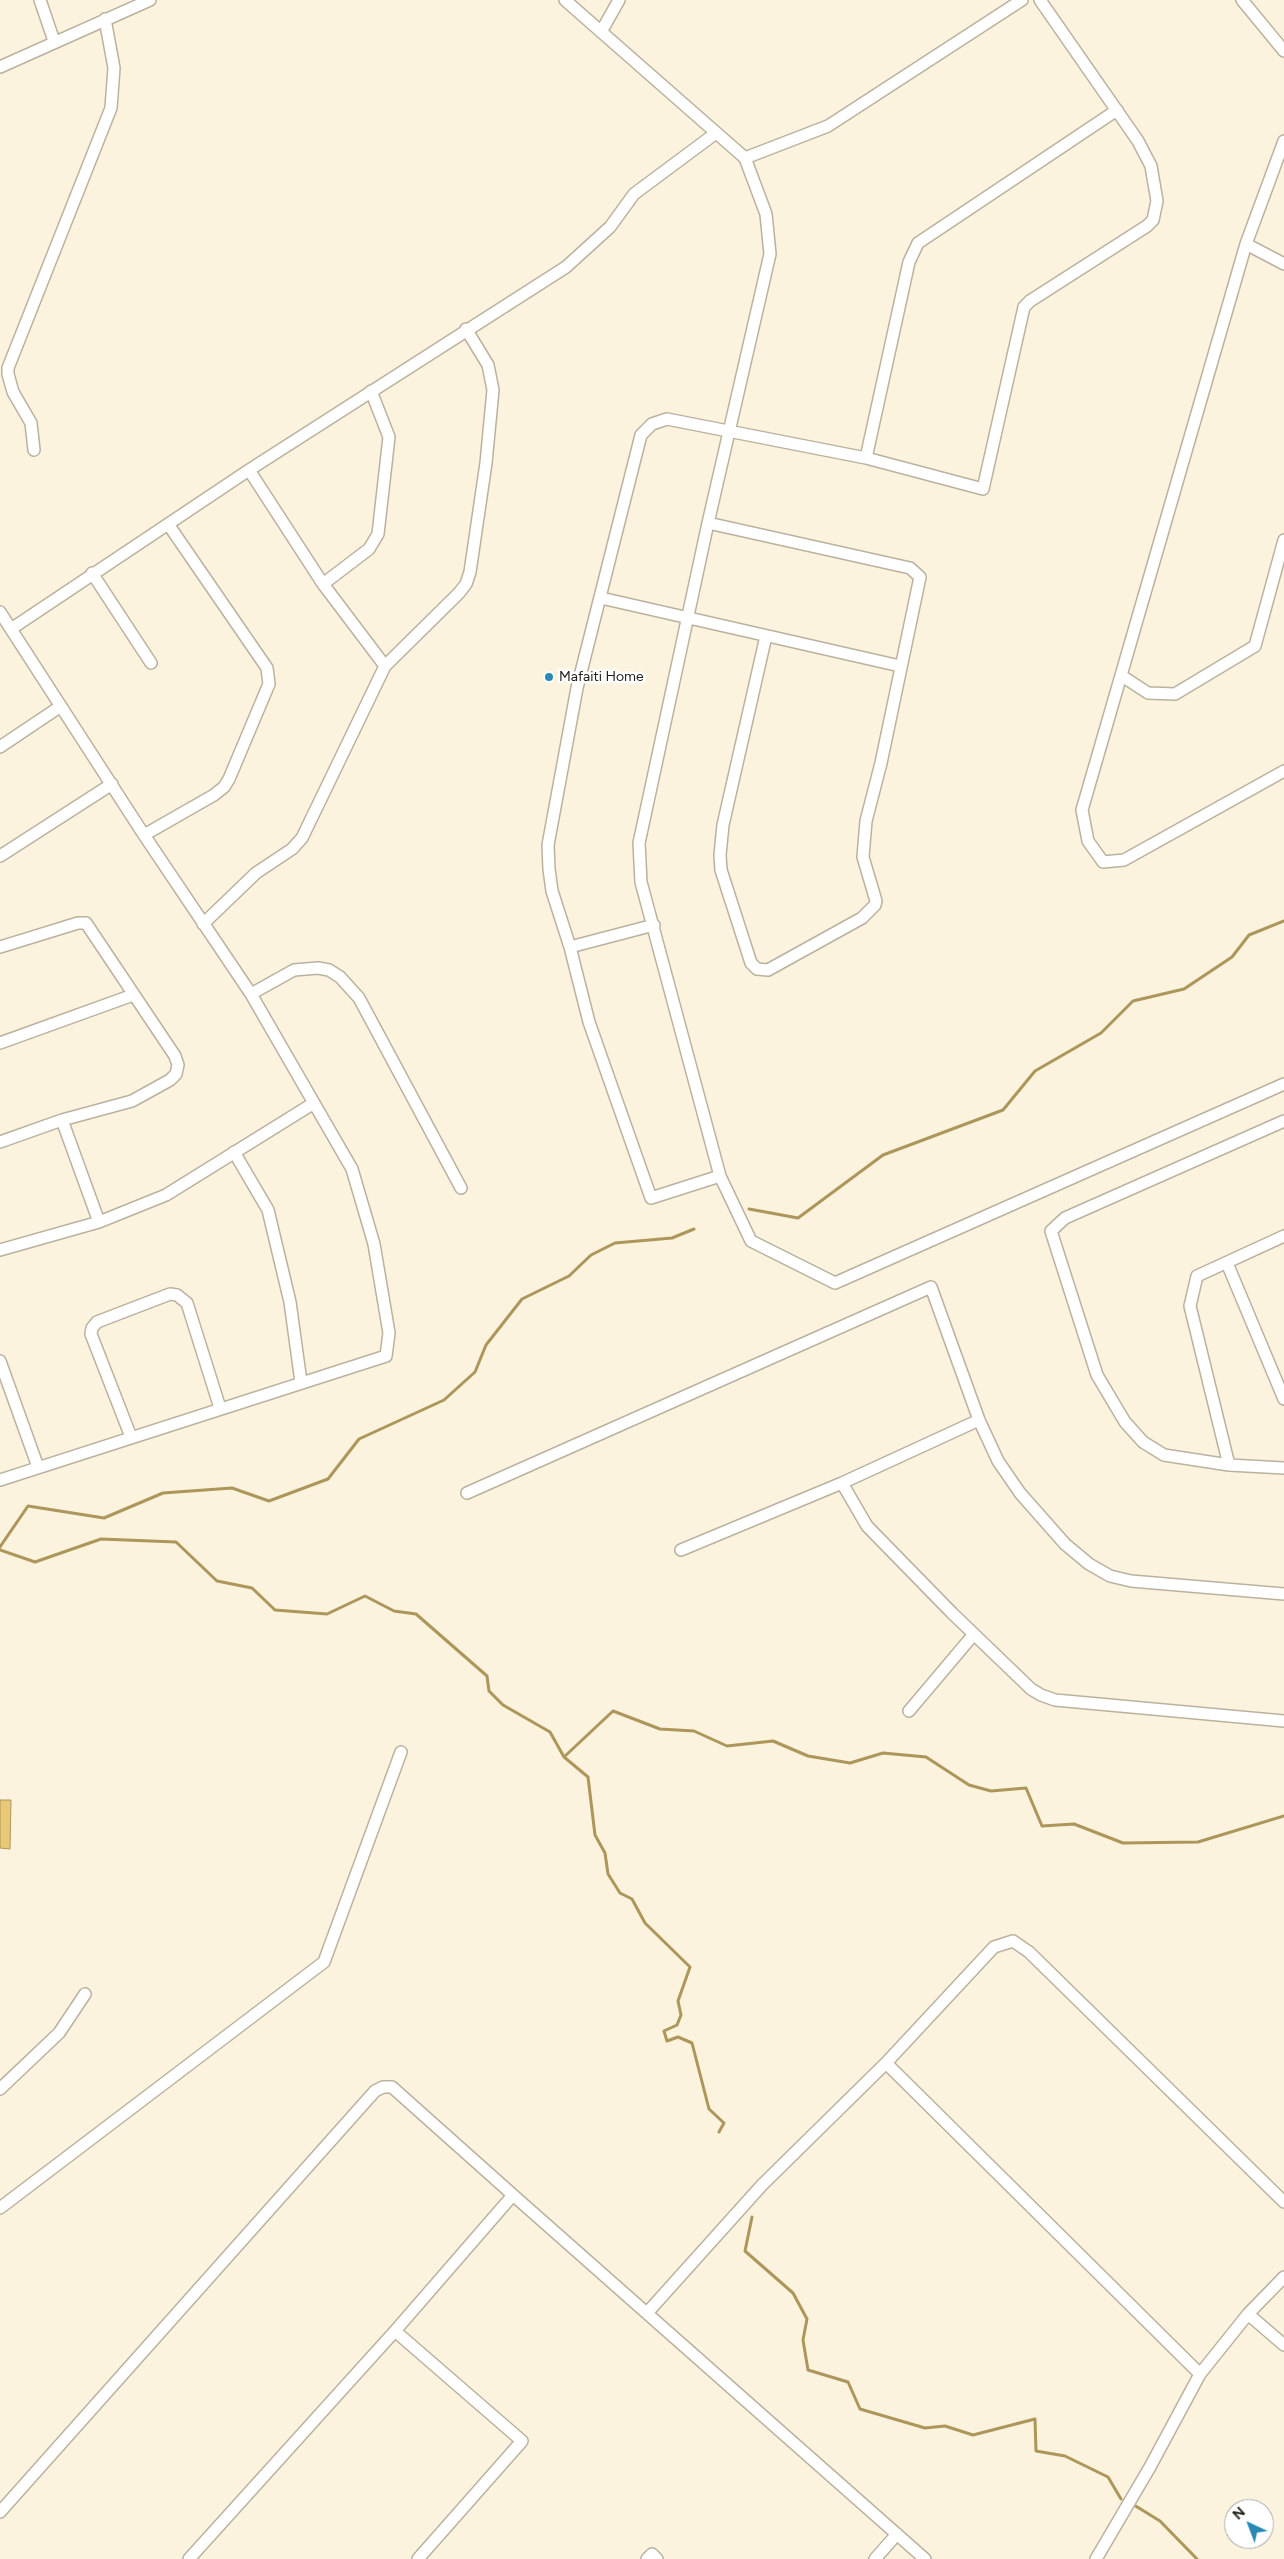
<!DOCTYPE html>
<html>
<head>
<meta charset="utf-8">
<style>
	body { margin:0 }
	#map { position:relative; width:1284px; height:2559px; overflow:hidden; background:#fbf3de; font-family:Figtree,sans-serif }
	canvas { display:block }
	.north { position:absolute; left:1224px; top:2499px; width:50px; height:50px; box-sizing:border-box; background:#fff; border:1px solid #a7a6a3; border-radius:50%; rotate:317deg; font-size:14px; font-weight:700; line-height:20px; text-align:center; color:#232018 }
	.north::after { content:''; display:block; margin:auto; width:18px; height:22px; background:#2889b4; clip-path:polygon(50% 0,100% 100%,50% 72%,0 100%) }
</style>
</head>
<body>
<div id="map">
<canvas width="1284" height="2559"></canvas>
<div class="north">N</div>
</div>
<script>
const ctx = document.querySelector('canvas').getContext('2d');
ctx.lineJoin = 'round';
function fill(path, color) {
  ctx.fillStyle = color;
  ctx.fill(path, 'evenodd');
}
function shape(rows) {
  const path = new Path2D();
  for (const r of rows) {
    path.moveTo(r[0], r[1]);
    for (let i = 2; i < r.length; i += 2) path.lineTo(r[i], r[i + 1]);
  }
  return path;
}
function stroke(path, color, width, dash) {
  ctx.strokeStyle = color;
  ctx.lineWidth = width;
  ctx.lineCap = dash ? 'butt' : 'round';
  ctx.setLineDash(dash || []);
  ctx.stroke(path);
}
function write(font, color, halo, rows, align = 'center') {
  ctx.font = font + ' Figtree,sans-serif';
  ctx.lineWidth = 5;
  ctx.setLineDash([]);
  ctx.textBaseline = 'middle';
  ctx.strokeStyle = halo;
  ctx.fillStyle = color;
  for (const [text, x, y, turn = 0] of rows) {
    ctx.save();
    ctx.translate(x, y);
    ctx.rotate((+turn || 0) * Math.PI / 180);
    ctx.textAlign = isNaN(turn) ? turn : align;
    if (halo) ctx.strokeText(text, 0, 0);
    ctx.fillText(text, 0, 0);
    ctx.restore();
  }
}
const water = shape([
	[0,1800,11,1800,10,1849,0,1848,0,1800]
]);
const stream = shape([
	[749,1209,798,1218,883,1155,1003,1110,1035,1071,1101,1033,1133,1001,1184,989,1232,957,1249,935,1284,921],
	[0,1547,28,1506,104,1518,163,1493,232,1488,269,1501,328,1479,359,1439,444,1400,475,1372,486,1345,522,1299,569,1276,591,1255,615,1243,672,1238,694,1229],
	[0,1550,35,1562,101,1539,176,1542,217,1581,252,1588,275,1610,327,1614,365,1596,394,1611,416,1614,487,1676,489,1691,503,1705,550,1732,564,1757,588,1777,595,1835,605,1853,608,1874,620,1893,632,1899,645,1923,690,1967,678,2001,681,2015,677,2025,664,2031,667,2041,678,2037,692,2043,709,2109,724,2123,719,2132],
	[564,1757,613,1711,660,1729,694,1731,727,1746,773,1741,808,1756,850,1763,883,1753,926,1757,969,1785,991,1791,1026,1788,1042,1826,1074,1824,1123,1843,1198,1842,1284,1816],
	[752,2217,745,2251,793,2293,807,2319,803,2340,808,2370,848,2382,860,2409,925,2428,945,2426,973,2435,1035,2419,1036,2451,1065,2456,1108,2477,1121,2499],
	[1134,2505,1160,2521,1197,2559]
]);
const street = shape([
	[40,0,54,41],
	[565,0,745,158,766,214,770,254,708,523,639,843,641,882,720,1176,751,1241,835,1283,1284,1084],
	[1242,0,1284,51],
	[601,32,619,0],
	[0,67,150,0],
	[1284,141,1246,244,1082,810,1088,841,1103,862,1124,860,1284,771],
	[745,158,828,126,1022,0],
	[1246,244,1284,264],
	[34,450,31,423,13,392,8,374,8,368,111,108,114,68,105,19],
	[866,458,909,262,918,243,1117,110],
	[708,523,910,568,920,577,881,763,866,821,863,857,876,901,875,905,862,918,768,970,757,969,751,963,721,870,720,855,723,825,766,636],
	[92,573,151,663],
	[323,584,369,549,378,534,389,437,371,391],
	[601,598,900,666],
	[0,612,144,835,251,994,352,1169,374,1244,389,1333,386,1356,0,1480],
	[11,629,249,470,566,267,610,227,634,194,716,133],
	[385,666,459,593,466,584,470,572,486,463,493,390,488,365,466,329],
	[1122,676,1148,693,1175,694,1255,646,1284,540],
	[0,747,61,706],
	[144,835,214,795,224,787,229,779,269,684,267,668,168,524],
	[0,856,112,784],
	[203,924,256,873,292,849,302,838,385,666,323,584,249,470],
	[0,947,78,923,86,923,175,1056,178,1065,176,1074,170,1080,132,1101,62,1120,0,1142],
	[570,947,654,925],
	[251,994,294,970,318,968,329,970,340,977,359,998,461,1188],
	[0,1043,133,995],
	[62,1120,99,1222],
	[1284,1121,1065,1218,1051,1231,1097,1375,1125,1422,1143,1442,1164,1455,1229,1465,1284,1468],
	[234,1152,268,1210,290,1302,301,1382],
	[720,1176,651,1198,589,1022,570,947,552,891,549,869,548,845,577,688,641,435,652,424,667,419,866,458,983,489,1024,307,1030,301,1147,226,1153,220,1157,201,1151,166,1138,141,1040,0],
	[0,1250,99,1222,166,1195,314,1103],
	[1227,1263,1284,1399],
	[0,1361,38,1467],
	[131,1437,91,1334,92,1328,97,1322,170,1294,177,1295,187,1303,220,1408],
	[1229,1465,1190,1306,1197,1276,1284,1236],
	[842,1483,867,1526,952,1613,1031,1689,1041,1695,1055,1700,1284,1721],
	[467,1493,931,1287,979,1420,998,1461,1020,1493,1065,1544,1089,1564,1110,1576,1131,1581,1284,1594],
	[681,1550,842,1483,979,1420],
	[909,1711,974,1634],
	[886,2063,1200,2374],
	[0,2089,59,2033,85,1994],
	[513,2195,925,2559],
	[0,2208,324,1962,401,1752],
	[647,2313,762,2185,886,2063,994,1947,1013,1941,1029,1952,1284,2202],
	[1248,2314,1284,2345],
	[395,2331,522,2441,418,2559],
	[0,2512,375,2091,383,2087,392,2087,513,2195,395,2331,189,2559],
	[647,2559,652,2554,657,2559],
	[875,2559,897,2534],
	[1096,2559,1150,2467,1200,2374,1248,2314,1284,2277]
]);
const markers = [
	[549,677,5,"#2889b4"]
];
const poiNames = [
	["Mafaiti Home",559,677]
];
fill(water, '#e8c977');
stroke(water, '#ad965a', 1);
stroke(stream, '#ad965a', 3);
stroke(street, '#bab29e', 14);
stroke(street, '#fff', 11);
for (const [x, y, r, color] of markers) {
  const dot = new Path2D();
  dot.arc(x, y, r, 0, 2 * Math.PI);
  ctx.fillStyle = color;
  ctx.fill(dot);
  stroke(dot, '#fff', 2);
}
write('14px', '#232018', '#fff', poiNames, 'left');
</script>
</body>
</html>
